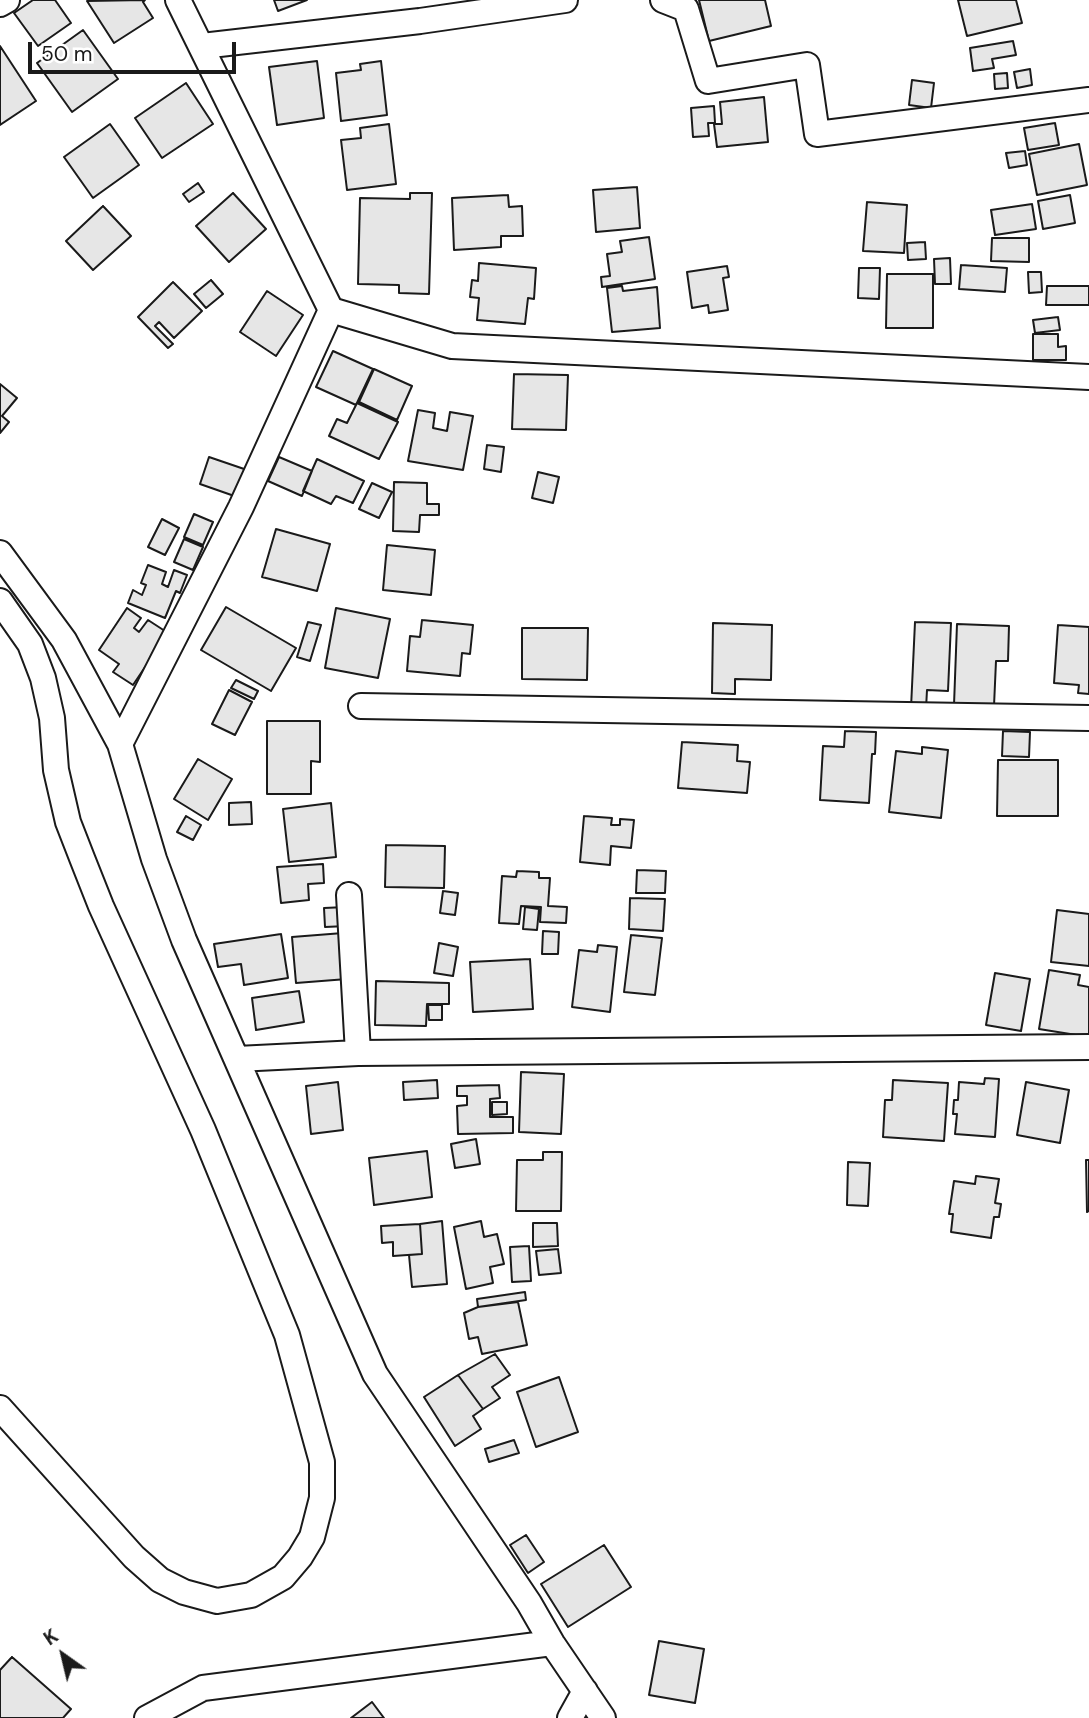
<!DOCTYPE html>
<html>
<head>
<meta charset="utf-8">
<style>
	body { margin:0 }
	#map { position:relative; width:1089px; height:1718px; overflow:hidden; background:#fff; font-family:"DM Sans",sans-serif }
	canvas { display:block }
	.north { position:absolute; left:28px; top:1620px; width:70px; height:70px; -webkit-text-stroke:5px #fff; paint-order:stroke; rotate:326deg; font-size:19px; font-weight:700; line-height:28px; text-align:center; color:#1a1a1a }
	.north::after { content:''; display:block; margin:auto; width:24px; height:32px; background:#1a1a1a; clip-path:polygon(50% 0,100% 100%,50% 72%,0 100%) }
	.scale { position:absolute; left:28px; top:42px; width:208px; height:32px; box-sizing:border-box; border:4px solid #1a1a1a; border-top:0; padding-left:9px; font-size:21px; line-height:24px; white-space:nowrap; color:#1a1a1a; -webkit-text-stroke:5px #fff; paint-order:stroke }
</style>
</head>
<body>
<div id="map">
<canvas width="1089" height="1718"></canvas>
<div class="north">K</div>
<div class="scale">50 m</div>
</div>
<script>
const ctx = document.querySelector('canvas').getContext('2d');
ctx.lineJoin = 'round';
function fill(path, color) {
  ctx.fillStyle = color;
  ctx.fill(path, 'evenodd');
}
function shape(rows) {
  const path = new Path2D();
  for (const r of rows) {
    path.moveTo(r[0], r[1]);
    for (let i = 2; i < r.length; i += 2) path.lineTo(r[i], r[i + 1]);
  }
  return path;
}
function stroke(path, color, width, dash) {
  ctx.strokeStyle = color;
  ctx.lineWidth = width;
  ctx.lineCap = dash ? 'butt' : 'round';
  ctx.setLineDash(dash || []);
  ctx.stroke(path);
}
const building = shape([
	[33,0,55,0,71,23,38,46,14,13,33,0],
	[145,0,143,2,153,18,114,43,87,1,145,0],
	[274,0,307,0,278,11,274,0],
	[699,0,765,0,771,26,709,41,699,0],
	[958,0,1016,0,1022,23,967,36,958,0],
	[83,30,118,79,72,112,37,63,83,30],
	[1013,41,1016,55,992,59,994,68,973,71,970,48,1013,41],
	[0,46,36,101,0,125,0,46],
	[317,61,324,118,277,125,269,67,317,61],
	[381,61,387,115,341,121,336,73,361,70,360,64,381,61],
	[1030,69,1032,85,1017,88,1014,72,1030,69],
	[1007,73,1008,88,995,89,994,74,1007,73],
	[912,80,934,83,931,108,909,105,912,80],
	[186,83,213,124,162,158,135,118,186,83],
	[764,97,768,142,717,147,714,124,722,124,720,102,764,97],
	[714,106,715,123,708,123,709,136,693,137,691,108,714,106],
	[1055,123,1059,145,1028,150,1024,128,1055,123],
	[110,124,139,165,93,198,64,157,110,124],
	[389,124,396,184,347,190,341,140,361,138,360,128,389,124],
	[1079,144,1087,185,1037,195,1029,154,1079,144],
	[1025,151,1027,165,1009,168,1006,153,1025,151],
	[198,183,204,192,189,202,183,194,198,183],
	[637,187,640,228,596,232,593,190,637,187],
	[233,193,266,229,229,262,196,226,233,193],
	[410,193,432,193,429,294,399,293,399,285,358,284,360,198,410,199,410,193],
	[508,195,509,207,522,206,523,236,501,236,501,247,454,250,452,198,508,195],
	[1070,195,1075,223,1043,229,1038,201,1070,195],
	[867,202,907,205,904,253,863,251,867,202],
	[1032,204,1036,229,995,235,991,210,1032,204],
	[103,206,131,236,93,270,66,241,103,206],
	[649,237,655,279,602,287,601,277,610,276,607,254,622,252,620,241,649,237],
	[992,238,1029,238,1029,262,991,261,992,238],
	[925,242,926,259,908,260,907,243,925,242],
	[950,258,951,284,935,284,934,259,950,258],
	[479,263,536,268,534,299,528,298,525,324,477,320,479,298,470,297,472,280,478,281,479,263],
	[961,265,1007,268,1005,292,959,289,961,265],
	[727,266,729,277,723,278,728,310,709,313,708,305,692,308,687,272,727,266],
	[859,268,880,268,879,299,858,298,859,268],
	[1028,272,1041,272,1042,292,1029,293,1028,272],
	[887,274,933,274,933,328,886,328,887,274],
	[211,280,223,294,206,308,194,294,211,280],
	[173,282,202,311,174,338,159,322,155,326,173,344,168,348,138,317,173,282],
	[622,286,623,291,657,287,660,328,612,332,607,288,622,286],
	[1047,286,1089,286,1089,305,1046,305,1047,286],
	[267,291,303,315,276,356,240,332,267,291],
	[1058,317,1060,330,1035,333,1033,320,1058,317],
	[1033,334,1058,334,1058,347,1066,346,1066,360,1033,360,1033,334],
	[333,351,373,369,356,405,316,387,333,351],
	[374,369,412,386,397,420,359,402,374,369],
	[514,374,568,375,566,430,512,429,514,374],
	[0,384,17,398,2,416,9,422,0,433,0,384],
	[357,403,398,422,379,459,329,436,337,419,347,423,357,403],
	[418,410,435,413,433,428,447,431,450,412,473,416,463,470,408,461,418,410],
	[487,445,504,447,501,472,484,469,487,445],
	[209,457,250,471,240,498,200,484,209,457],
	[279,457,312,471,302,496,268,481,279,457],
	[317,459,364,481,353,503,336,496,331,504,303,491,317,459],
	[538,472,559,477,553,503,532,498,538,472],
	[394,482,427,483,427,504,439,504,439,515,420,515,419,532,393,531,394,482],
	[372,483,392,492,379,518,359,509,372,483],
	[194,514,213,522,203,545,184,537,194,514],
	[162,519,179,528,165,555,148,547,162,519],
	[276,529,330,544,317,591,262,577,276,529],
	[184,539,203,547,193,570,174,562,184,539],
	[387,545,435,550,431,595,383,590,387,545],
	[148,565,166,572,162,584,168,587,174,570,187,575,180,593,176,591,165,618,128,603,133,590,142,595,146,585,141,583,148,565],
	[226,607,296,648,271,691,201,650,226,607],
	[127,608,141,618,134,628,139,632,148,620,168,633,133,685,113,672,119,664,99,650,127,608],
	[336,608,390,619,378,678,325,668,336,608],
	[422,620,473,625,470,654,462,653,460,676,407,671,410,636,420,637,422,620],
	[308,622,321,625,310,661,297,657,308,622],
	[915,622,951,623,948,691,927,690,926,709,911,708,915,622],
	[713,623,772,625,771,680,735,679,735,694,712,693,713,623],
	[957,624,1009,626,1008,661,996,661,994,706,954,705,957,624],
	[1058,625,1089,627,1089,694,1078,693,1079,685,1054,683,1058,625],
	[522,628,588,628,587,680,522,679,522,628],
	[236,680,258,691,254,699,231,688,236,680],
	[229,690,252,702,235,735,212,724,229,690],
	[267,721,320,721,320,762,311,761,311,794,267,794,267,721],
	[845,731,876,732,875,754,872,754,869,803,820,800,823,746,844,747,845,731],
	[1003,731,1030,732,1029,757,1002,756,1003,731],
	[682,742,738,745,737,761,750,762,747,793,678,788,682,742],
	[922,747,948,750,941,818,889,812,896,751,922,754,922,747],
	[198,759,232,779,208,820,174,799,198,759],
	[998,760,1058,760,1058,816,997,816,998,760],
	[251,802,252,824,229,825,229,803,251,802],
	[331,803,336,857,289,862,283,809,331,803],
	[186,816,201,825,193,840,177,832,186,816],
	[584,816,612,818,611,825,620,825,620,819,634,820,631,848,611,846,610,865,580,862,584,816],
	[386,845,445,846,444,888,385,887,386,845],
	[323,864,324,883,308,884,309,900,281,903,277,867,323,864],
	[637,870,666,871,665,893,636,893,637,870],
	[517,871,539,872,539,878,550,878,548,906,567,907,566,923,540,922,541,907,521,906,519,924,499,923,502,876,516,877,517,871],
	[443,891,458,893,455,915,440,913,443,891],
	[630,898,665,899,663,931,629,929,630,898],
	[346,907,347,926,325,927,324,908,346,907],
	[525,907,539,909,537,930,523,929,525,907],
	[1057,910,1089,914,1089,966,1051,962,1057,910],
	[543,931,559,932,558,954,542,954,543,931],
	[343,933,347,979,296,983,292,937,343,933],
	[281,934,288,978,244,985,241,964,218,967,214,944,281,934],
	[631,935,662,938,655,995,624,992,631,935],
	[439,943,458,947,453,976,434,973,439,943],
	[598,945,617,947,610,1012,572,1007,579,950,597,952,598,945],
	[530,959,533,1009,473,1012,470,962,530,959],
	[1049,970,1080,975,1078,985,1089,987,1089,1037,1039,1029,1049,970],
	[995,973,1030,979,1021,1031,986,1025,995,973],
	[376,981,449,983,449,1004,427,1004,426,1026,375,1025,376,981],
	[299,991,304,1022,256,1030,252,998,299,991],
	[428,1005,442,1005,442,1020,429,1020,428,1005],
	[521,1072,564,1074,561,1134,519,1132,521,1072],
	[985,1078,999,1079,995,1137,955,1134,957,1114,953,1114,954,1100,958,1100,959,1082,984,1084,985,1078],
	[437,1080,438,1098,404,1100,403,1082,437,1080],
	[893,1080,948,1083,944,1141,883,1137,885,1100,892,1100,893,1080],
	[338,1082,343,1130,311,1134,306,1086,338,1082],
	[1026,1082,1069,1090,1060,1143,1017,1135,1026,1082],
	[499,1085,500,1098,490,1099,490,1117,513,1117,513,1133,458,1134,457,1106,467,1105,467,1096,457,1096,457,1086,499,1085],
	[492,1102,507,1102,507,1114,492,1115,492,1102],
	[476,1139,480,1164,455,1168,451,1144,476,1139],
	[427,1151,432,1197,374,1205,369,1158,427,1151],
	[543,1152,562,1152,561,1211,516,1211,517,1160,543,1160,543,1152],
	[1086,1160,1089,1160,1089,1211,1087,1212,1086,1160],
	[848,1162,870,1163,868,1206,847,1205,848,1162],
	[976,1176,999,1179,995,1203,1001,1204,999,1217,994,1217,991,1238,951,1232,953,1214,949,1214,954,1181,975,1184,976,1176],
	[442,1221,447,1284,412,1287,409,1255,422,1254,420,1224,442,1221],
	[481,1221,484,1237,497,1234,504,1264,490,1267,493,1283,466,1289,454,1227,481,1221],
	[533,1223,557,1223,558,1246,533,1247,533,1223],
	[420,1224,422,1254,393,1256,393,1242,382,1243,381,1226,420,1224],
	[529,1246,531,1281,512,1282,510,1247,529,1246],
	[558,1249,561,1273,539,1275,536,1251,558,1249],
	[525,1292,526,1300,478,1307,477,1299,525,1292],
	[518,1302,527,1345,482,1354,478,1337,469,1339,464,1313,478,1307,518,1302],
	[495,1354,510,1375,492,1387,500,1398,483,1409,458,1375,495,1354],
	[458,1375,483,1409,473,1416,481,1429,455,1446,424,1397,458,1375],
	[559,1377,578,1432,536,1447,517,1392,559,1377],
	[514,1440,519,1453,489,1462,485,1449,514,1440],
	[526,1535,544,1562,528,1573,510,1545,526,1535],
	[604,1545,631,1587,568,1627,541,1584,604,1545],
	[659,1641,704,1649,695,1703,649,1695,659,1641],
	[12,1657,71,1709,63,1718,0,1718,0,1670,12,1657],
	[372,1702,384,1718,351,1718,372,1702]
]);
const street = shape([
	[178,0,331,310,452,346,1089,377],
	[663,0,686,9,708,81,807,65,817,134,1089,100],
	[0,4,7,0],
	[202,46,420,21,565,0],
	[0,553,64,640,120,744,154,859,184,940,375,1374,529,1603,552,1643,603,1718],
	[0,601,30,644,43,678,52,718,56,770,68,822,82,858,101,906,203,1130,287,1335,322,1462,322,1498,312,1537,300,1557,283,1577,251,1595,217,1601,184,1592,160,1580,134,1557,0,1408],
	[361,706,1089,718],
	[120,744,241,507,331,310],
	[349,895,358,1053],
	[237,1059,358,1053,1089,1047],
	[147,1718,203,1688,552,1643],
	[570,1718,585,1691]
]);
fill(building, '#e6e6e6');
stroke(building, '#1a1a1a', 2);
stroke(street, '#1a1a1a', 28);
stroke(street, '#fff', 24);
</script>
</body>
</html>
